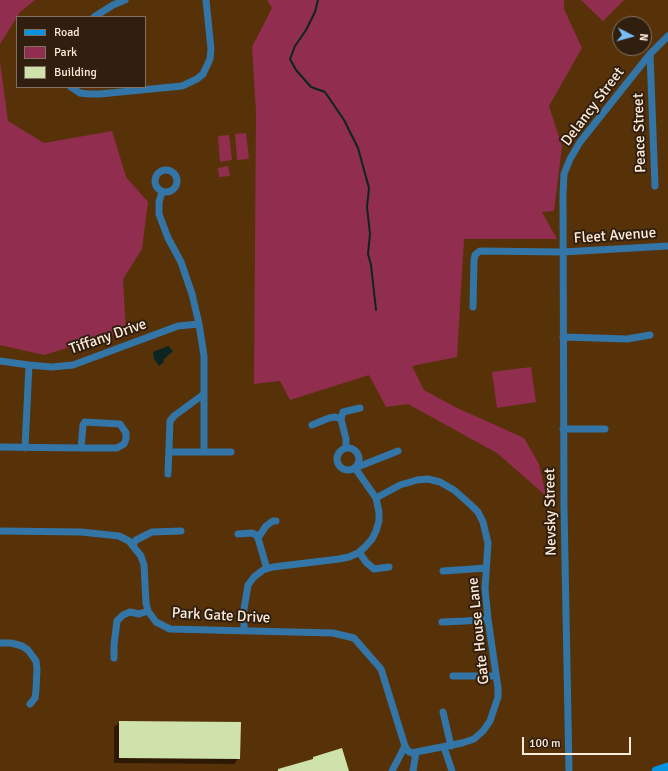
<!DOCTYPE html>
<html>
<head>
<meta charset="utf-8">
<style>
	body { margin:0 }
	#map { position:relative; width:668px; height:771px; overflow:hidden; background:#573208; font-family:Signika,sans-serif }
	canvas { display:block }
	.legend { position:absolute; left:16px; top:16px; width:130px; height:72px; box-sizing:border-box; background:#301f0f; border:1px solid #827160; margin:0; padding:5px 7px; list-style:none; font-size:12px; color:#feebda }
	.legend li { display:flex; align-items:center; gap:8px; height:20px }
	.legend b { width:20px; border:1px solid #827160 }
	.north { position:absolute; left:612px; top:16px; width:40px; height:40px; box-sizing:border-box; background:#301f0f; border:1px solid #827160; border-radius:50%; rotate:96deg; font-size:11px; font-weight:700; line-height:16px; text-align:center; color:#feebda }
	.north::after { content:''; display:block; margin:auto; width:14px; height:18px; background:#78bff7; clip-path:polygon(50% 0,100% 100%,50% 72%,0 100%) }
	.scale { position:absolute; left:522px; top:737px; width:109px; height:18px; box-sizing:border-box; border:2px solid #feebda; border-top:0; padding-left:5px; font-size:12px; line-height:14px; white-space:nowrap; color:#feebda; -webkit-text-stroke:3px #301f0f; paint-order:stroke }
</style>
</head>
<body>
<div id="map">
<canvas width="668" height="771"></canvas>
<ul class="legend">
<li><b style="height:5px;background:#0493e1"></b>Road</li>
<li><b style="height:11px;background:#912d4f"></b>Park</li>
<li><b style="height:11px;background:#cfe2ab"></b>Building</li>
</ul>
<div class="north">N</div>
<div class="scale">100 m</div>
</div>
<script>
const ctx = document.querySelector('canvas').getContext('2d');
ctx.lineJoin = 'round';
function fill(path, color) {
  ctx.fillStyle = color;
  ctx.fill(path, 'evenodd');
}
function shape(rows) {
  const path = new Path2D();
  for (const r of rows) {
    if (r.length === 3) {
      path.moveTo(r[0] + r[2], r[1]);
      path.arc(r[0], r[1], r[2], 0, 2 * Math.PI);
      continue;
    }
    path.moveTo(r[0], r[1]);
    for (let i = 2; i < r.length; i += 2) path.lineTo(r[i], r[i + 1]);
  }
  return path;
}
function stroke(path, color, width, dash) {
  ctx.strokeStyle = color;
  ctx.lineWidth = width;
  ctx.lineCap = dash ? 'butt' : 'round';
  ctx.setLineDash(dash || []);
  ctx.stroke(path);
}
function write(font, color, halo, rows, align = 'center') {
  ctx.font = font + ' Signika,sans-serif';
  ctx.lineWidth = 4;
  ctx.setLineDash([]);
  ctx.textBaseline = 'middle';
  ctx.strokeStyle = halo;
  ctx.fillStyle = color;
  for (const [text, x, y, turn = 0] of rows) {
    ctx.save();
    ctx.translate(x, y);
    ctx.rotate((+turn || 0) * Math.PI / 180);
    ctx.textAlign = isNaN(turn) ? turn : align;
    if (halo) ctx.strokeText(text, 0, 0);
    ctx.fillText(text, 0, 0);
    ctx.restore();
  }
}
const green = shape([
	[0,0,35,0,20,12,0,44],
	[267,0,564,0,564,9,582,48,549,106,562,146,554,211,542,212,557,239,464,239,457,357,412,366,424,390,455,407,524,438,539,464,546,496,497,453,408,404,386,407,369,375,290,400,280,381,254,384,256,112,252,47,272,8],
	[581,0,624,0,603,21],
	[0,62,8,121,44,143,112,131,126,177,148,202,142,249,123,279,126,332,100,338,44,355,0,345],
	[246,133,249,159,237,160,235,134],
	[229,135,232,160,220,162,218,136],
	[228,166,230,176,219,177,218,168],
	[531,367,536,402,497,408,492,372]
]);
const water = shape([
	[168,346,173,351,163,360,164,362,159,366,154,359,153,352]
]);
const shadow = shape([
	[120,722,239,758,234,764,114,763,114,727]
]);
const stream = shape([
	[318,0,315,12,306,30,295,46,290,59,296,70,311,87,325,92,344,120,358,148,369,188,367,207,370,234,368,254,371,265,376,310]
]);
const building = shape([
	[119,721,241,722,240,759,119,758],
	[342,748,349,771,278,771,278,769,313,759,313,757]
]);
const street = shape([
	[94,17,113,5,125,0],
	[650,54,655,186],
	[71,87,80,93,89,94,100,94,182,86,197,79,203,74,210,59,211,49,206,0],
	[166,181,11],
	[162,192,159,202,159,214,168,238,181,262,192,294,199,324,204,356,204,451],
	[473,307,474,260,475,255,480,251,563,252,668,246],
	[563,337,627,339,650,335],
	[0,361,29,365,52,367,73,365,178,326,199,324],
	[85,422,120,424,126,433,126,439,124,444,117,448,81,448,83,425,85,422],
	[312,425,329,418,335,417,341,419],
	[563,429,605,429],
	[0,447,81,448],
	[348,459,11],
	[25,448,29,365],
	[346,448,346,439,341,419,343,412,360,408],
	[169,452,231,452],
	[168,474,170,421,174,416,204,394],
	[0,531,81,532,119,536,129,541,141,556,144,565,146,603,148,611,156,622,170,629,333,633,354,638,381,669,405,746,408,751,412,753,416,752,462,743,474,739,483,731,490,721,498,697,498,688,488,619,485,589,488,543,483,522,478,512,471,505,454,490,440,482,428,479,417,480,400,485,376,498],
	[238,534,252,533,256,535,258,538,267,569],
	[258,538,266,526,273,521,276,521],
	[133,545,136,540,152,532,181,531],
	[359,552,366,562,374,569,389,567],
	[443,571,486,568],
	[442,622,465,621,488,619],
	[244,630,244,609,248,585,254,577,263,570,273,567,339,559,349,557,358,553,365,547,372,539,376,531,379,521,379,512,376,498,355,468,398,451],
	[0,643,11,643,22,646,28,650,36,661,37,669,36,690,35,698,30,704],
	[114,658,114,645,117,621,123,615,130,612,139,614,148,611],
	[453,676,496,676],
	[443,712,451,746],
	[444,747,452,771],
	[392,771,405,746],
	[413,771,416,752],
	[569,771,564,507,563,195,564,174,570,159,580,142,650,54,668,36]
]);
const secondary = shape([
	[656,771,668,767]
]);
const streetNames = [
	["Delancy Street",593,107,-53],
	["Peace Street",640,133,-92],
	["Fleet Avenue",615,236,-4],
	["Tiffany Drive",108,337,-19],
	["Nevsky Street",551,512,-91],
	["Park Gate Drive",221,616,3],
	["Gate House Lane",479,631,-96]
];
fill(green, '#912d4f');
fill(water, '#0a2522');
fill(shadow, '#0007');
stroke(stream, '#0a2522', 2);
fill(building, '#cfe2ab');
stroke(street, '#3275a6', 7);
stroke(secondary, '#0493e1', 9);
write('15px', '#feebda', '#301f0f', streetNames);
</script>
</body>
</html>
